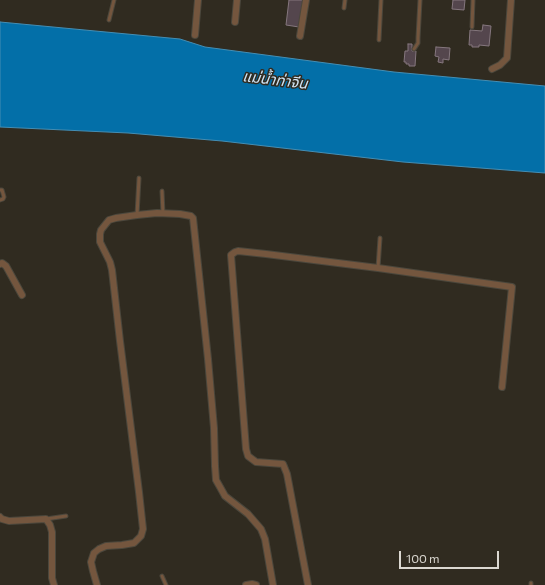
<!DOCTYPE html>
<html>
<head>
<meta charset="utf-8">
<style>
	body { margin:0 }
	#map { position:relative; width:545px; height:585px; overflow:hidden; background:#302b20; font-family:Commissioner,sans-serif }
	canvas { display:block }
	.scale { position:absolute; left:399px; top:551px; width:100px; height:18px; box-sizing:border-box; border:2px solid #dbd8d1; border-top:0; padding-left:5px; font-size:12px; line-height:14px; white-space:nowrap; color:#dbd8d1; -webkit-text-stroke:3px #302b20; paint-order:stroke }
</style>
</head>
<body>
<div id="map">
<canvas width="545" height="585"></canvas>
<div class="scale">100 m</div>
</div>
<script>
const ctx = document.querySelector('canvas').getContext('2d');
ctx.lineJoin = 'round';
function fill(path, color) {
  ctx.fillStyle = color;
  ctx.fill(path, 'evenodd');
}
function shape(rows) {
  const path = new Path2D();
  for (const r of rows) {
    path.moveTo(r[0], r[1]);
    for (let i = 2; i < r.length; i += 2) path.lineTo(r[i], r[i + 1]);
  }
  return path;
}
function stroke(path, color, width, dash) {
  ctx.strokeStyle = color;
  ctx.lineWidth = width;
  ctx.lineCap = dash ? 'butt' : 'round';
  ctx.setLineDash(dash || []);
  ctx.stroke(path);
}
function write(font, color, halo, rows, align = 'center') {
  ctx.font = font + ' Commissioner,"Noto Sans Thai",sans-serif';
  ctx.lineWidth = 3;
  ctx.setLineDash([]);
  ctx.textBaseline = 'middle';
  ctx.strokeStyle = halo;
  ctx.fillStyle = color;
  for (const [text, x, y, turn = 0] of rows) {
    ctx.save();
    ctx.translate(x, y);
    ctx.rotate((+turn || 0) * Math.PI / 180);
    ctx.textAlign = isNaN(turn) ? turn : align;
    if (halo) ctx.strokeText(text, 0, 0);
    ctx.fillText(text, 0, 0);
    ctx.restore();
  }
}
const water = shape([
	[0,22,180,39,205,47,394,72,545,86,545,173,403,162,222,141,128,133,0,127,0,22]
]);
const building = shape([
	[289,0,303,0,299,27,286,25,289,0],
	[453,0,465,0,464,10,452,9,453,0],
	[483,25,491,26,489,46,479,45,479,47,472,47,472,45,469,45,470,30,482,31,483,25],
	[408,44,412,44,412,51,416,51,415,66,409,66,409,64,406,64,406,62,404,62,405,51,408,51,408,44],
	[436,47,450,48,449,60,443,59,443,63,438,62,439,57,435,56,436,47]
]);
const service = shape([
	[344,8,345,0],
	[109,20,114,0],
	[472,27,473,0],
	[379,40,381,0],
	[414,49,418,43,418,38,420,0],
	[0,190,2,190,4,197,3,199,0,200],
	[162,191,163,214],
	[137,215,139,178],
	[378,268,380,238],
	[46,519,66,516],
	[162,576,166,585],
	[531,583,531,585]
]);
const minor = shape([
	[235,22,237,0],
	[195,35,198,0],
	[300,36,306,0],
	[492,69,500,65,507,58,511,0],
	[0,264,2,263,6,266,22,295],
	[0,517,2,519,9,521,46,519,50,525,52,532,52,578,54,585],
	[97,585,93,571,91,562,94,553,99,549,106,546,122,545,134,543,141,536,143,529,139,492,120,341,112,270,110,262,100,242,100,234,101,230,109,220,116,218,137,215,157,213,180,214,191,216,193,218,208,359,214,428,215,466,216,480,220,487,225,496,248,514,261,529,265,539,273,585],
	[246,585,252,584,256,585],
	[308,585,287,474,283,464,256,462,248,456,246,449,231,255,235,252,238,251,266,254,378,268,512,287,502,387]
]);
const waterNames = [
	["แม่น้ำท่าจีน",275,80,7]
];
fill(water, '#036fa8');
stroke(water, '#448eb4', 1);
fill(building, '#54464d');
stroke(building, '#85777e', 1);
stroke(service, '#4b473c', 5);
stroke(minor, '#4b473c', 8);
stroke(service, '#74563e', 3);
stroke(minor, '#74563e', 6);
write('italic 15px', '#d0e4f4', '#302b20', waterNames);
</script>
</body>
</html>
